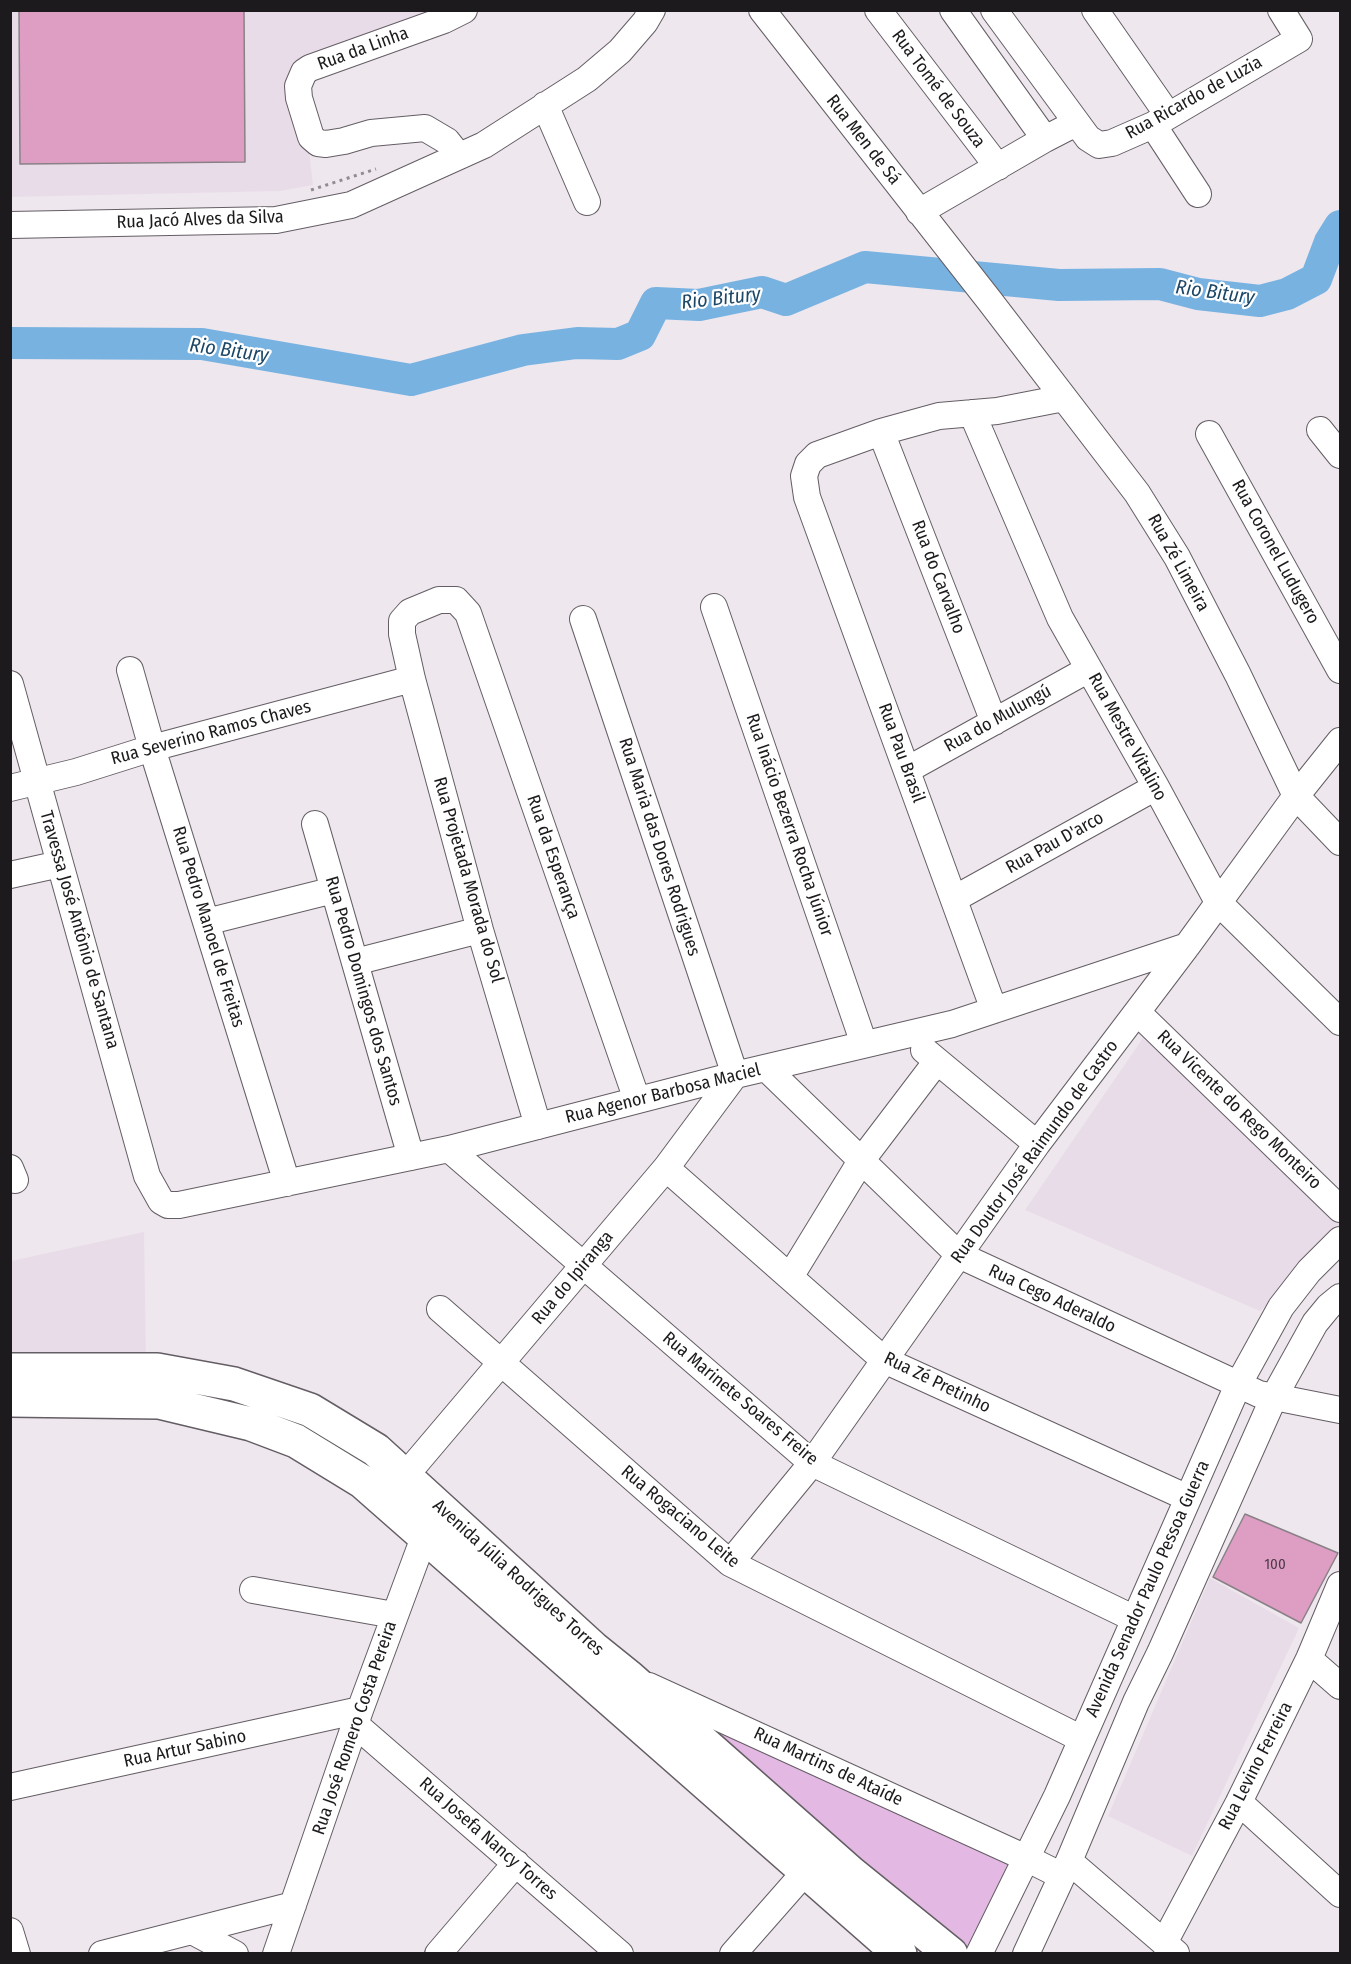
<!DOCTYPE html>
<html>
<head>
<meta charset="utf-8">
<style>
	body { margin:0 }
	#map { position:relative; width:1351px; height:1964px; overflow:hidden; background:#eee7ee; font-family:"Fira Sans Condensed",sans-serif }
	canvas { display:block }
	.frame { position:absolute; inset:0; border:12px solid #1d1a1d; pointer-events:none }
</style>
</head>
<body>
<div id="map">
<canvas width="1351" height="1964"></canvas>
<div class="frame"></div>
</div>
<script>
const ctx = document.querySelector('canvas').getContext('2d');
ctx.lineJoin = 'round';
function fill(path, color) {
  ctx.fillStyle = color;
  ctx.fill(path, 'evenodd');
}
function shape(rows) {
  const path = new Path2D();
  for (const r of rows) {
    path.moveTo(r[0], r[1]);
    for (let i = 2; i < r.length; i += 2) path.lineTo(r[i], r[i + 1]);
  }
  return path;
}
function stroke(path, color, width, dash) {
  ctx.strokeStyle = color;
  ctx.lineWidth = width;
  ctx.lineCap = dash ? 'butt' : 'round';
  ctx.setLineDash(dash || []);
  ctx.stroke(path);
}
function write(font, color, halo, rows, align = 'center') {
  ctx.font = font + ' "Fira Sans Condensed",sans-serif';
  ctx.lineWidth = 4.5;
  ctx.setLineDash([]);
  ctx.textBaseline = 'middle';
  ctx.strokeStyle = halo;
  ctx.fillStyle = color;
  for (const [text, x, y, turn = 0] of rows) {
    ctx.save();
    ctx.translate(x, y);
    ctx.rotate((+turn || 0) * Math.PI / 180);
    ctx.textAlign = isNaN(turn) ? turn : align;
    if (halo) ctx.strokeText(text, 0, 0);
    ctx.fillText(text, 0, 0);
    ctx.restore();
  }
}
const built = shape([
	[10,11,437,11,299,67,313,185,280,191,11,197],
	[1143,1038,1340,1213,1340,1243,1260,1311,1025,1210],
	[144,1232,146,1359,11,1356,11,1261],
	[1210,1578,1299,1628,1192,1856,1108,1816]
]);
const green = shape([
	[672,1707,1011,1858,969,1952]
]);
const river = shape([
	[10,343,202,344,411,380,523,350,577,343,618,344,640,335,656,303,699,305,762,292,786,300,865,267,1059,285,1160,284,1198,294,1260,301,1287,294,1316,279,1330,242,1340,226]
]);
const building = shape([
	[19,10,244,10,245,162,20,164,19,10],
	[1245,1514,1338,1553,1301,1623,1213,1577,1245,1514]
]);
const path = shape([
	[311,190,376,169]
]);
const minor = shape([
	[762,10,989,300,1137,493,1177,557,1238,675,1296,796,1340,842],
	[878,10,998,167],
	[953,10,1045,139],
	[994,10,1088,138,1099,145,1112,143,1153,125,1299,39,1281,10],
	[1095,10,1168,115],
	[545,105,587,202],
	[1153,125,1198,194],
	[455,151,447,141,425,128,371,133,344,141,326,144,318,143,311,137,299,98,298,86,304,72,310,68,444,20,464,10],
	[919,212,1045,139,1076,123],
	[10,225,276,220,351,205,484,145,587,79,620,51,645,22,652,10],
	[972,413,1060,618,1156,787,1218,902,1340,1022],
	[1320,430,1340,455],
	[881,432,994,722],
	[1209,434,1340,670],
	[714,607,864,1044],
	[130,670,152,748,287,1183],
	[10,684,147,1176,161,1201,168,1205,179,1205,449,1149,735,1075,952,1024,1187,946],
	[907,770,1089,669],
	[10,788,76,772,152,748,412,679],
	[315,824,411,1157],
	[10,875,60,864],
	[954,899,1156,787],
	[206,922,334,890],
	[355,962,480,930],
	[994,1010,807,497,804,476,808,464,817,455,881,432,939,416,997,411,1064,398],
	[1137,1012,1340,1209],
	[924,1050,1037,1144],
	[766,1068,959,1255,1259,1394,1340,1410],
	[538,1126,480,930,412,679,402,634,402,621,410,612,439,600,456,600,468,613,637,1100],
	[449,1149,812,1463,1135,1619],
	[10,1168,15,1180],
	[666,1168,884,1360,1188,1498],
	[790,1277,861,1161,937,1061],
	[440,1309,730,1563,1082,1739],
	[405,1476,666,1168,735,1075,583,619],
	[730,1563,812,1463,1037,1144,1187,946,1296,796,1340,741],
	[253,1590,394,1615],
	[1309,1659,1340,1686],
	[649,1686,1026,1858,1062,1876],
	[356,1725,620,1954],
	[10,1787,360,1710],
	[1239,1802,1340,1894],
	[1069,1861,1176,1953],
	[10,1931,17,1954],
	[192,1931,235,1954],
	[1164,1943,1239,1802,1309,1659,1340,1585],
	[102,1954,293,1905],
	[276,1954,360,1710,430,1521],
	[438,1954,516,1863],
	[733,1954,806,1871],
	[979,1954,1057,1796,1238,1385,1281,1307,1309,1271,1340,1240],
	[1026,1954,1069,1861,1136,1702,1160,1653,1274,1397,1315,1323,1329,1306,1340,1297]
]);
const major = shape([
	[10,1370,157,1370,234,1384,310,1410,376,1450,593,1648,629,1677,851,1873,951,1954],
	[10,1400,159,1402,251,1424,296,1441,363,1482,900,1954]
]);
const numberNames = [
	["100",1275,1565]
];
const streetNames = [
	["Rua da Linha",363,49,-20],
	["Rua Tomé de Souza",938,89,53],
	["Rua Ricardo de Luzia",1194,98,-29],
	["Rua Men de Sá",863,140,52],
	["Rua Jacó Alves da Silva",200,220,-2],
	["Rua Coronel Ludugero",1275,552,61],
	["Rua Zé Limeira",1178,563,61],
	["Rua do Carvalho",938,577,69],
	["Rua do Mulungú",998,719,-29],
	["Rua Severino Ramos Chaves",211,733,-15],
	["Rua Mestre Vitalino",1127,737,61],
	["Rua Pau Brasil",901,753,70],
	["Rua Inácio Bezerra Rocha Júnior",789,825,71],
	["Rua Pau D'arco",1055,843,-29],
	["Rua Maria das Dores Rodrigues",659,847,72],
	["Rua da Esperança",553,857,71],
	["Rua Projetada Morada do Sol",468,880,74],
	["Rua Pedro Manoel de Freitas",208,927,73],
	["Travessa José Antônio de Santana",79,930,74],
	["Rua Pedro Domingos dos Santos",363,991,74],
	["Rua Agenor Barbosa Maciel",663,1094,-14],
	["Rua Vicente do Rego Monteiro",1239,1110,44],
	["Rua Doutor José Raimundo de Castro",1035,1152,-54],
	["Rua do Ipiranga",573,1278,-50],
	["Rua Cego Aderaldo",1052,1299,25],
	["Rua Zé Pretinho",937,1383,26],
	["Rua Marinete Soares Freire",740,1399,40],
	["Rua Rogaciano Leite",680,1517,40],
	["Avenida Júlia Rodrigues Torres",518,1578,42],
	["Avenida Senador Paulo Pessoa Guerra",1148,1589,-66],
	["Rua José Romero Costa Pereira",355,1728,-71],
	["Rua Artur Sabino",185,1749,-12],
	["Rua Levino Ferreira",1256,1766,-63],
	["Rua Martins de Ataíde",828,1767,25],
	["Rua Josefa Nancy Torres",488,1839,41]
];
const waterNames = [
	["Rio Bitury",1215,293,8],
	["Rio Bitury",721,299,-6],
	["Rio Bitury",229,351,8]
];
fill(built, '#e9dce9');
fill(green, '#e3b8e3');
stroke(river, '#78b2e1', 32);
fill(building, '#de9ec4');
stroke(building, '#898186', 1.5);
stroke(minor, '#645e64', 28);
stroke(major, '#645e64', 36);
stroke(path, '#918c91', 3, [3, 4.5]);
stroke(minor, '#fff', 26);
stroke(major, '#fff', 33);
write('15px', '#4d3b47', null, numberNames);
write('18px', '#1d1a1d', '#fff', streetNames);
write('italic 20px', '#1c4767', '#fff', waterNames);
</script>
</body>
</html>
